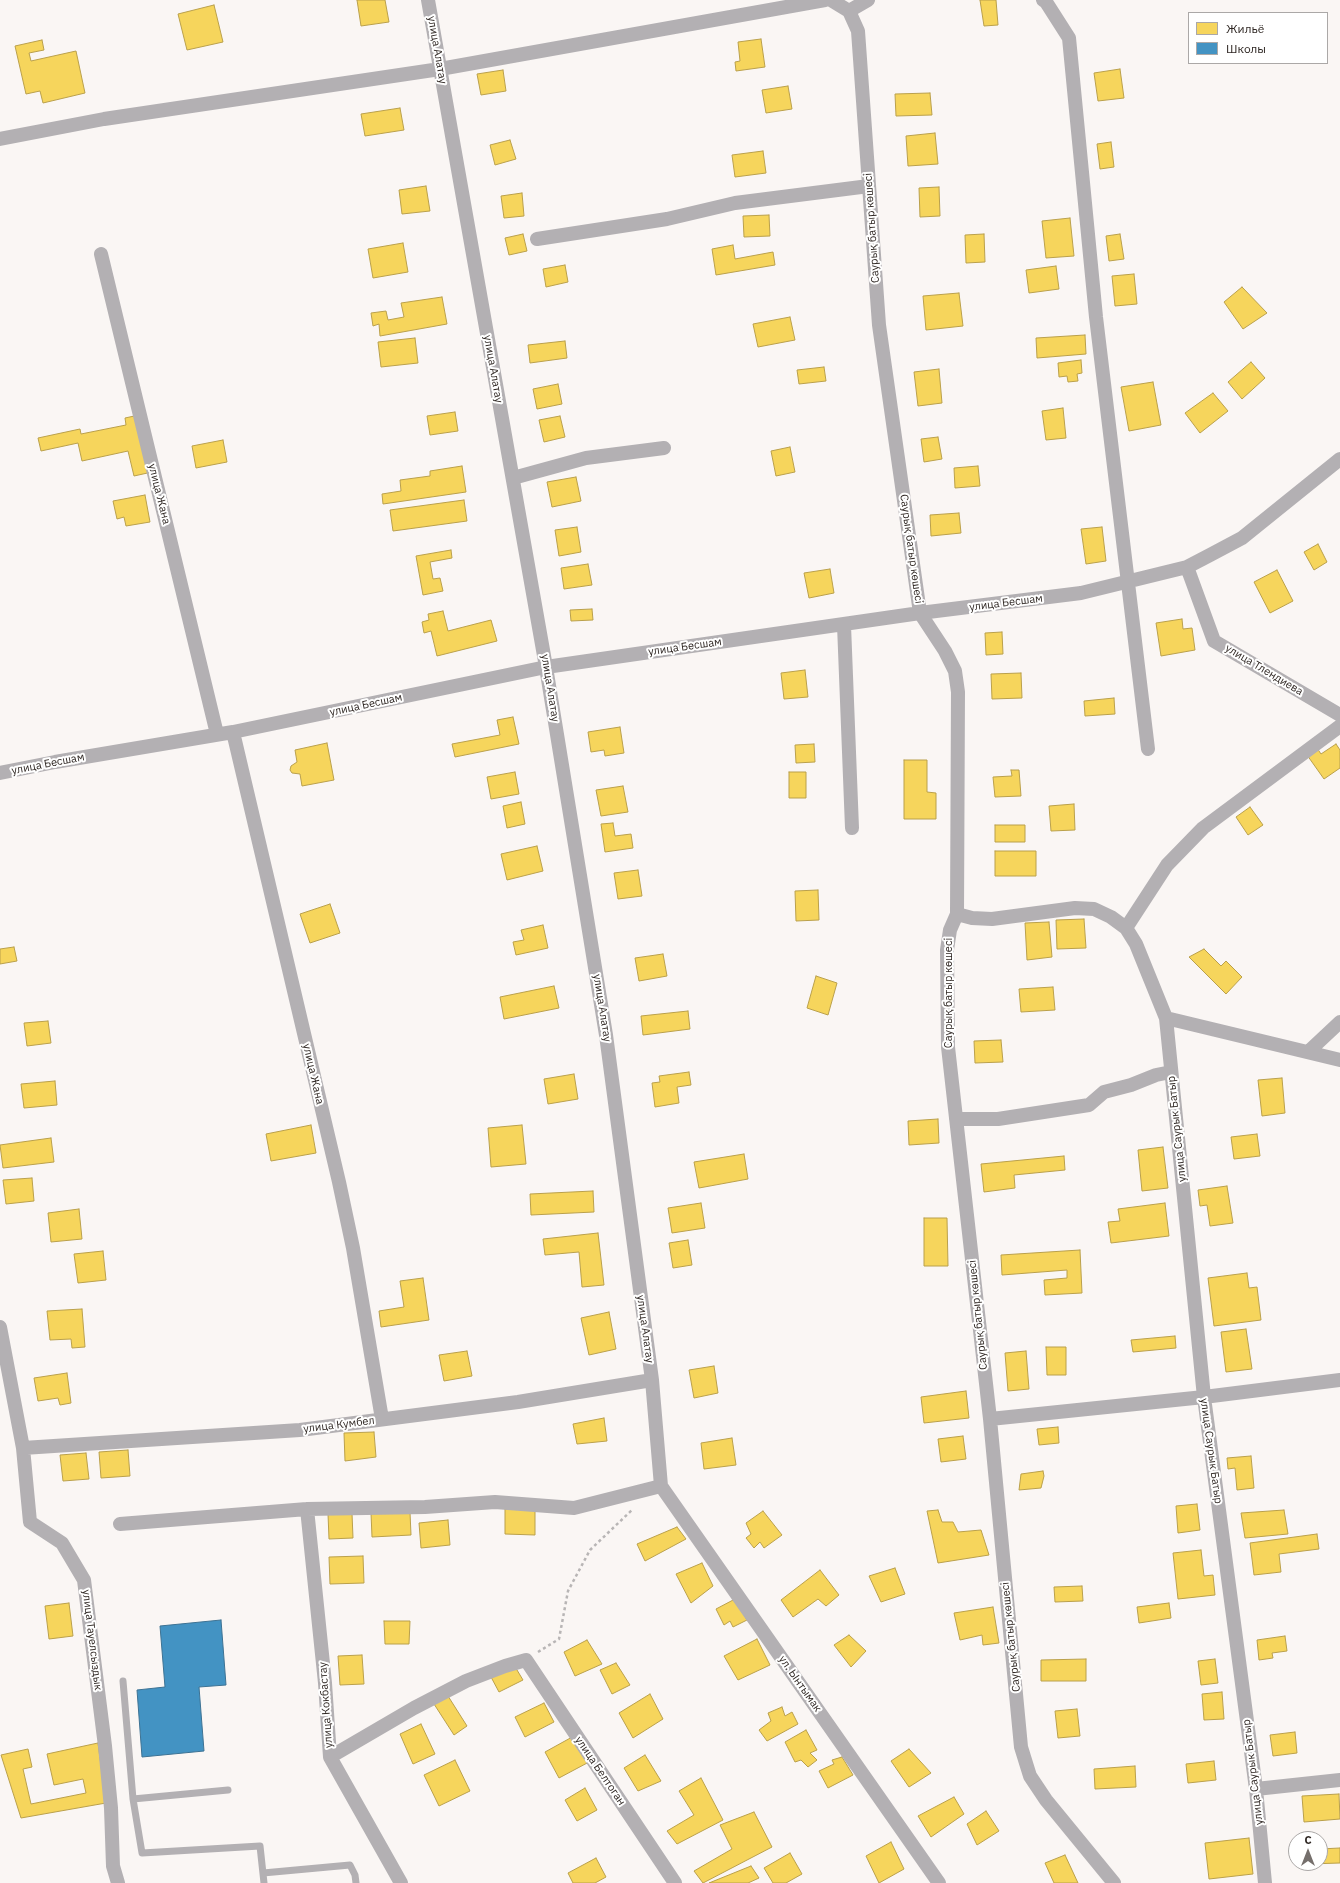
<!DOCTYPE html>
<html>
<head>
<meta charset="utf-8">
<style>
	body { margin:0 }
	#map { position:relative; width:1340px; height:1883px; overflow:hidden; background:#faf6f4; font-family:"IBM Plex Sans",sans-serif }
	canvas { display:block }
	.legend { position:absolute; left:1188px; top:12px; width:140px; height:52px; box-sizing:border-box; background:#fff; border:1px solid #aba8a7; margin:0; padding:5px 7px; list-style:none; font-size:12px; color:#2e2622 }
	.legend li { display:flex; align-items:center; gap:8px; height:20px }
	.legend b { width:20px; border:1px solid #aba8a7 }
	.north { position:absolute; left:1288px; top:1831px; width:40px; height:40px; box-sizing:border-box; background:#fff; border:1px solid #aba8a7; border-radius:50%; rotate:0deg; font-size:11px; font-weight:700; line-height:16px; text-align:center; color:#2e2622 }
	.north::after { content:''; display:block; margin:auto; width:14px; height:18px; background:#756f6c; clip-path:polygon(50% 0,100% 100%,50% 72%,0 100%) }
</style>
</head>
<body>
<div id="map">
<canvas width="1340" height="1883"></canvas>
<ul class="legend">
<li><b style="height:11px;background:#f6d55c"></b>Жильё</li>
<li><b style="height:11px;background:#4393c3"></b>Школы</li>
</ul>
<div class="north">С</div>
</div>
<script>
const ctx = document.querySelector('canvas').getContext('2d');
ctx.lineJoin = 'round';
function fill(path, color) {
  ctx.fillStyle = color;
  ctx.fill(path, 'evenodd');
}
function shape(rows) {
  const path = new Path2D();
  for (const r of rows) {
    path.moveTo(r[0], r[1]);
    for (let i = 2; i < r.length; i += 2) path.lineTo(r[i], r[i + 1]);
  }
  return path;
}
function stroke(path, color, width, dash) {
  ctx.strokeStyle = color;
  ctx.lineWidth = width;
  ctx.lineCap = dash ? 'butt' : 'round';
  ctx.setLineDash(dash || []);
  ctx.stroke(path);
}
function write(font, color, halo, rows, align = 'center') {
  ctx.font = font + ' "IBM Plex Sans",sans-serif';
  ctx.lineWidth = 4;
  ctx.setLineDash([]);
  ctx.textBaseline = 'middle';
  ctx.strokeStyle = halo;
  ctx.fillStyle = color;
  for (const [text, x, y, turn = 0] of rows) {
    ctx.save();
    ctx.translate(x, y);
    ctx.rotate((+turn || 0) * Math.PI / 180);
    ctx.textAlign = isNaN(turn) ? turn : align;
    if (halo) ctx.strokeText(text, 0, 0);
    ctx.fillText(text, 0, 0);
    ctx.restore();
  }
}
const homes = shape([
	[357,0,385,0,389,22,361,26,357,0],
	[980,0,996,0,998,25,984,26,980,0],
	[214,5,223,42,187,50,178,14,214,5],
	[761,39,765,67,736,71,735,62,740,61,738,42,761,39],
	[42,40,44,50,29,53,31,61,76,51,85,93,43,103,40,91,26,94,15,46,42,40],
	[1120,69,1124,98,1098,101,1094,73,1120,69],
	[503,70,506,91,481,95,477,74,503,70],
	[788,86,792,109,766,113,762,90,788,86],
	[930,93,932,115,896,116,895,94,930,93],
	[400,108,404,130,365,136,361,114,400,108],
	[935,133,938,164,908,166,906,136,935,133],
	[510,140,516,159,495,165,490,145,510,140],
	[1111,142,1114,167,1100,169,1097,144,1111,142],
	[763,151,766,173,735,177,732,155,763,151],
	[426,186,430,211,402,214,399,190,426,186],
	[939,187,940,216,920,217,919,188,939,187],
	[522,193,524,216,504,218,501,196,522,193],
	[769,215,770,236,744,237,743,216,769,215],
	[1070,218,1074,256,1046,258,1042,221,1070,218],
	[523,234,527,251,509,255,505,238,523,234],
	[984,234,985,262,966,263,965,235,984,234],
	[1120,234,1124,259,1109,261,1106,236,1120,234],
	[403,243,408,272,373,278,368,249,403,243],
	[733,245,735,259,773,252,775,265,716,275,712,249,733,245],
	[565,265,568,282,546,287,543,269,565,265],
	[1056,266,1059,289,1029,293,1026,270,1056,266],
	[1134,274,1137,304,1115,306,1112,276,1134,274],
	[1242,287,1267,313,1243,329,1224,302,1242,287],
	[959,293,963,326,926,330,923,296,959,293],
	[442,297,447,324,380,336,379,324,373,326,371,313,386,311,388,320,404,317,401,303,442,297],
	[790,317,795,340,758,347,753,324,790,317],
	[1085,335,1086,354,1037,358,1036,338,1085,335],
	[415,338,418,363,381,367,378,342,415,338],
	[565,341,567,358,530,363,528,345,565,341],
	[1081,360,1082,373,1077,374,1078,381,1068,382,1067,376,1059,377,1058,363,1081,360],
	[1251,362,1265,378,1242,399,1228,382,1251,362],
	[824,367,826,381,799,384,797,370,824,367],
	[939,369,942,403,918,406,914,372,939,369],
	[1153,382,1161,425,1129,431,1121,387,1153,382],
	[558,384,562,404,537,409,533,389,558,384],
	[1213,393,1228,411,1200,433,1185,413,1213,393],
	[1063,408,1066,438,1046,440,1042,411,1063,408],
	[455,412,458,431,430,435,427,416,455,412],
	[139,415,152,472,134,476,128,451,82,461,78,443,41,451,38,438,80,429,81,434,126,425,125,418,139,415],
	[560,416,565,437,544,442,539,420,560,416],
	[938,437,942,459,924,462,921,439,938,437],
	[223,440,227,462,196,468,192,446,223,440],
	[790,447,795,472,776,476,771,451,790,447],
	[462,466,466,492,383,504,382,494,401,491,400,480,430,476,430,471,462,466],
	[978,466,980,486,955,488,954,468,978,466],
	[576,477,581,501,552,507,547,482,576,477],
	[145,495,150,522,126,526,124,517,117,519,113,501,145,495],
	[464,500,467,521,393,531,390,510,464,500],
	[959,513,961,533,931,536,930,515,959,513],
	[577,527,581,552,559,556,555,530,577,527],
	[1102,527,1106,561,1086,564,1081,529,1102,527],
	[1318,544,1327,562,1314,570,1304,552,1318,544],
	[451,550,452,558,430,562,433,579,440,578,443,591,423,595,416,556,451,550],
	[588,564,592,585,564,589,561,568,588,564],
	[830,569,834,593,809,598,804,573,830,569],
	[1277,570,1293,601,1270,613,1254,582,1277,570],
	[592,609,593,620,571,621,570,610,592,609],
	[443,611,448,631,491,620,497,641,437,656,431,631,424,633,422,622,429,620,428,614,443,611],
	[1182,619,1183,629,1192,628,1195,650,1161,656,1156,623,1182,619],
	[1002,632,1003,654,986,655,985,633,1002,632],
	[805,670,808,697,784,699,781,673,805,670],
	[1021,673,1022,698,992,699,991,674,1021,673],
	[1114,698,1115,714,1085,716,1084,701,1114,698],
	[513,717,519,744,455,757,452,744,500,735,497,720,513,717],
	[620,727,624,753,605,756,604,750,591,752,588,732,620,727],
	[327,743,334,780,302,786,300,774,292,773,290,770,291,766,297,762,295,750,327,743],
	[814,744,815,762,796,763,795,745,814,744],
	[1336,744,1340,750,1340,768,1324,779,1307,755,1317,748,1321,754,1336,744],
	[904,760,927,760,927,792,936,793,936,819,904,819,904,760],
	[1011,770,1019,770,1021,796,995,797,993,777,1012,776,1011,770],
	[515,772,519,794,491,799,487,777,515,772],
	[789,772,806,772,806,798,789,798,789,772],
	[623,786,628,812,601,816,596,790,623,786],
	[521,802,525,824,507,828,503,806,521,802],
	[1074,804,1075,830,1051,831,1049,806,1074,804],
	[1250,807,1263,825,1248,835,1236,817,1250,807],
	[613,823,615,836,631,834,633,848,605,852,601,824,613,823],
	[995,825,1025,825,1025,842,995,842,995,825],
	[537,846,543,871,507,880,501,854,537,846],
	[995,851,1036,851,1036,876,995,876,995,851],
	[638,870,642,896,618,899,614,873,638,870],
	[818,890,819,920,796,921,795,891,818,890],
	[330,904,340,933,310,943,300,914,330,904],
	[1084,919,1086,948,1057,949,1056,920,1084,919],
	[1049,922,1052,957,1027,960,1025,923,1049,922],
	[543,925,548,948,516,955,513,942,524,940,521,930,543,925],
	[14,947,17,961,0,964,0,949,14,947],
	[1204,949,1221,966,1226,961,1242,977,1226,994,1189,957,1204,949],
	[663,954,667,976,639,981,635,958,663,954],
	[816,976,837,983,828,1015,807,1008,816,976],
	[554,986,559,1008,504,1019,500,997,554,986],
	[1053,987,1055,1010,1021,1012,1019,989,1053,987],
	[688,1011,690,1029,643,1035,641,1016,688,1011],
	[48,1021,51,1043,27,1046,24,1023,48,1021],
	[1001,1040,1003,1062,975,1063,974,1041,1001,1040],
	[689,1072,691,1085,677,1087,679,1103,655,1107,652,1083,660,1082,659,1076,689,1072],
	[574,1074,578,1099,548,1104,544,1079,574,1074],
	[1282,1078,1285,1113,1262,1116,1258,1080,1282,1078],
	[55,1081,57,1105,24,1108,21,1084,55,1081],
	[938,1119,939,1143,909,1145,908,1121,938,1119],
	[311,1125,316,1153,271,1161,266,1134,311,1125],
	[522,1125,526,1164,491,1167,488,1128,522,1125],
	[1257,1134,1260,1156,1234,1159,1231,1137,1257,1134],
	[51,1138,54,1162,3,1168,0,1145,51,1138],
	[1163,1147,1168,1188,1142,1191,1138,1150,1163,1147],
	[744,1154,748,1179,699,1188,694,1162,744,1154],
	[1064,1156,1065,1170,1014,1175,1015,1188,984,1192,981,1164,1064,1156],
	[32,1178,34,1201,6,1204,3,1180,32,1178],
	[1227,1186,1233,1223,1210,1226,1207,1205,1200,1206,1198,1190,1227,1186],
	[593,1191,594,1212,531,1215,530,1194,593,1191],
	[701,1203,705,1228,672,1233,668,1208,701,1203],
	[1165,1203,1169,1236,1111,1243,1108,1222,1120,1221,1118,1209,1165,1203],
	[79,1209,82,1239,51,1242,48,1213,79,1209],
	[924,1218,947,1218,948,1266,924,1266,924,1218],
	[598,1233,604,1285,582,1287,579,1252,545,1255,543,1239,598,1233],
	[688,1240,692,1265,673,1268,669,1243,688,1240],
	[1080,1250,1082,1293,1045,1295,1044,1280,1067,1278,1067,1270,1002,1275,1001,1255,1080,1250],
	[103,1251,106,1280,78,1283,74,1254,103,1251],
	[1247,1273,1249,1288,1257,1287,1261,1320,1214,1326,1208,1278,1247,1273],
	[423,1278,429,1320,381,1327,379,1311,404,1307,400,1281,423,1278],
	[82,1309,85,1347,72,1348,71,1339,50,1340,47,1311,82,1309],
	[609,1312,616,1349,589,1355,581,1318,609,1312],
	[1246,1329,1252,1369,1226,1372,1221,1332,1246,1329],
	[1175,1336,1176,1348,1133,1352,1131,1340,1175,1336],
	[1046,1347,1066,1347,1066,1375,1047,1375,1046,1347],
	[467,1351,472,1376,444,1381,439,1355,467,1351],
	[1026,1351,1029,1389,1008,1391,1005,1353,1026,1351],
	[714,1366,718,1393,694,1398,689,1370,714,1366],
	[67,1373,71,1403,60,1405,58,1398,38,1401,34,1378,67,1373],
	[966,1391,969,1418,924,1423,921,1397,966,1391],
	[604,1418,607,1441,577,1444,573,1424,604,1418],
	[1058,1427,1059,1443,1039,1445,1037,1429,1058,1427],
	[374,1432,376,1457,345,1461,344,1433,374,1432],
	[963,1436,966,1459,941,1462,938,1439,963,1436],
	[732,1438,736,1465,704,1469,701,1443,732,1438],
	[128,1450,130,1476,101,1478,99,1452,128,1450],
	[86,1453,89,1479,63,1481,60,1455,86,1453],
	[1251,1456,1254,1488,1237,1490,1235,1468,1228,1469,1227,1458,1251,1456],
	[1043,1471,1044,1476,1041,1488,1019,1490,1021,1474,1043,1471],
	[1197,1504,1200,1530,1178,1533,1176,1506,1197,1504],
	[505,1509,535,1509,535,1535,505,1534,505,1509],
	[938,1510,942,1522,953,1522,958,1532,981,1530,989,1555,938,1563,927,1511,938,1510],
	[1284,1510,1288,1534,1245,1538,1241,1513,1284,1510],
	[763,1511,782,1535,764,1548,760,1542,754,1548,746,1538,751,1534,746,1523,763,1511],
	[410,1512,411,1535,372,1537,371,1513,410,1512],
	[352,1513,353,1538,329,1539,328,1514,352,1513],
	[448,1520,450,1545,421,1548,419,1523,448,1520],
	[677,1527,686,1539,645,1561,637,1544,677,1527],
	[1317,1534,1319,1549,1279,1554,1281,1572,1254,1575,1250,1543,1317,1534],
	[1201,1550,1204,1576,1213,1575,1215,1595,1178,1599,1173,1553,1201,1550],
	[363,1556,364,1583,330,1584,329,1557,363,1556],
	[702,1563,713,1586,691,1603,676,1574,702,1563],
	[895,1568,905,1594,881,1602,869,1576,895,1568],
	[820,1570,839,1595,826,1606,818,1599,793,1617,781,1600,820,1570],
	[1082,1586,1083,1601,1055,1602,1054,1587,1082,1586],
	[735,1599,747,1620,733,1627,730,1621,724,1625,716,1609,735,1599],
	[69,1603,73,1636,49,1639,45,1606,69,1603],
	[1169,1603,1171,1618,1139,1623,1137,1607,1169,1603],
	[993,1607,999,1643,983,1645,982,1635,960,1640,954,1613,993,1607],
	[384,1621,410,1621,409,1644,385,1644,384,1621],
	[849,1635,866,1651,851,1667,834,1645,849,1635],
	[1285,1636,1287,1651,1272,1653,1273,1658,1259,1660,1257,1640,1285,1636],
	[757,1639,770,1665,738,1680,724,1656,757,1639],
	[587,1640,602,1664,575,1676,564,1652,587,1640],
	[362,1655,364,1684,340,1685,338,1656,362,1655],
	[1086,1659,1086,1681,1041,1681,1041,1660,1086,1659],
	[1215,1659,1218,1683,1201,1685,1198,1661,1215,1659],
	[616,1663,630,1685,612,1694,600,1670,616,1663],
	[514,1665,523,1680,499,1692,491,1677,514,1665],
	[1222,1692,1224,1719,1204,1720,1202,1694,1222,1692],
	[650,1694,663,1719,633,1738,619,1713,650,1694],
	[448,1696,467,1726,454,1735,434,1704,448,1696],
	[544,1703,554,1722,525,1737,515,1717,544,1703],
	[782,1707,785,1716,792,1712,798,1724,767,1741,759,1730,771,1721,768,1713,782,1707],
	[1077,1709,1080,1736,1058,1738,1055,1711,1077,1709],
	[421,1724,435,1754,413,1764,400,1734,421,1724],
	[806,1730,817,1750,810,1753,817,1760,808,1767,801,1760,795,1762,785,1742,806,1730],
	[1295,1732,1297,1753,1273,1756,1270,1735,1295,1732],
	[574,1736,589,1762,559,1778,545,1752,574,1736],
	[98,1743,106,1803,21,1818,1,1755,28,1749,32,1767,23,1769,31,1804,86,1793,83,1779,54,1785,47,1754,98,1743],
	[909,1749,931,1773,909,1787,891,1761,909,1749],
	[645,1755,661,1781,638,1791,624,1768,645,1755],
	[842,1757,853,1775,828,1788,819,1771,834,1764,832,1760,842,1757],
	[455,1760,470,1791,439,1806,424,1775,455,1760],
	[1214,1761,1216,1780,1188,1783,1186,1764,1214,1761],
	[1135,1766,1136,1787,1095,1789,1094,1769,1135,1766],
	[701,1778,723,1820,677,1844,667,1831,694,1815,679,1791,701,1778],
	[585,1788,597,1810,577,1821,565,1800,585,1788],
	[1339,1794,1340,1819,1304,1822,1302,1796,1339,1794],
	[954,1797,964,1814,931,1837,918,1816,954,1797],
	[986,1811,999,1831,977,1845,967,1824,986,1811],
	[754,1812,772,1847,703,1883,694,1871,732,1849,720,1825,754,1812],
	[1249,1838,1253,1874,1209,1879,1205,1843,1249,1838],
	[891,1842,904,1869,879,1883,866,1856,891,1842],
	[1340,1848,1340,1863,1308,1864,1320,1863,1320,1849,1340,1848],
	[790,1853,802,1874,786,1883,773,1883,764,1868,790,1853],
	[1065,1855,1078,1883,1054,1883,1045,1863,1065,1855],
	[596,1858,606,1877,595,1883,573,1883,568,1873,596,1858],
	[751,1866,759,1878,748,1883,709,1883,751,1866]
]);
const schools = shape([
	[221,1620,226,1685,199,1687,204,1751,142,1757,137,1690,165,1687,160,1626,221,1620]
]);
const path = shape([
	[538,1652,559,1639,568,1591,590,1550,633,1509]
]);
const lane = shape([
	[123,1681,133,1799,142,1853,260,1846,264,1883],
	[133,1799,228,1790],
	[263,1873,350,1865,355,1875,356,1883]
]);
const street = shape([
	[428,0,546,667,606,1035,652,1380,661,1486],
	[831,0,849,11,858,31,879,325,920,613,945,651,955,671,958,692,957,914,950,930,947,950,948,1047,990,1419,1021,1747,1030,1776,1046,1800,1114,1883],
	[1043,0,1046,2,1069,38,1096,317,1148,749],
	[849,11,868,0],
	[0,139,104,119,440,69,825,0],
	[537,239,667,219,735,203,869,186],
	[101,254,217,734],
	[513,478,586,458,664,448],
	[1187,567,1214,641,1340,715],
	[844,625,852,828],
	[233,732,339,1182,353,1248,382,1419],
	[0,773,55,762,233,732,546,667,920,613,1081,593,1187,567,1210,555,1242,538,1340,459],
	[957,914,972,918,992,919,1075,908,1094,909,1111,917,1126,928,1136,944,1166,1018,1340,1060],
	[1126,928,1167,865,1203,828,1340,726],
	[1166,1018,1204,1397,1256,1789,1265,1883],
	[1308,1052,1340,1022],
	[956,1119,998,1119,1089,1105,1104,1092,1131,1085,1156,1075,1171,1072],
	[0,1327,23,1448,30,1522,62,1543,84,1580,105,1746,111,1808,113,1866,118,1883],
	[990,1419,1204,1397,1340,1380],
	[23,1448,300,1430,518,1402,652,1380],
	[661,1486,939,1883],
	[307,1509,325,1683,330,1757,401,1883],
	[120,1524,307,1509,425,1507,495,1502,574,1508,661,1486],
	[330,1757,414,1708,466,1681,505,1666,526,1660,675,1883],
	[1256,1789,1340,1780]
]);
const streetNames = [
	["улица Алатау",437,50,80],
	["Саурық батыр көшесі",872,228,-94],
	["улица Алатау",493,369,80],
	["улица Жана",159,494,76],
	["Саурық батыр көшесі",911,549,82],
	["улица Бесшам",1006,603,-7],
	["улица Бесшам",685,647,-8],
	["улица Тлендиева",1264,670,31],
	["улица Алатау",550,688,81],
	["улица Бесшам",366,705,-12],
	["улица Бесшам",48,764,-11],
	["Саурық батыр көшесі",949,993,-90],
	["улица Алатау",602,1008,81],
	["улица Жана",313,1074,77],
	["улица Саурык Батыр",1177,1129,-96],
	["Саурық батыр көшесі",978,1315,-96],
	["улица Алатау",645,1329,82],
	["улица Кумбел",339,1425,-7],
	["улица Саурык Батыр",1211,1451,82],
	["Саурық батыр көшесі",1011,1637,-96],
	["улица Тауелсыздык",92,1640,83],
	["ул. Ынтымак",800,1684,55],
	["улица Кокбастау",326,1705,-94],
	["улица Белтоган",600,1771,56],
	["улица Саурык Батыр",1253,1772,-97]
];
fill(homes, '#f6d55c');
stroke(homes, '#baa04b', 1);
fill(schools, '#4393c3');
stroke(schools, '#3d7293', 1);
stroke(path, '#b8b5b5', 2.5, [3, 3]);
stroke(lane, '#b3b0b3', 7);
stroke(street, '#b3b0b3', 14);
write('11px', '#2e2622', '#fff', streetNames);
</script>
</body>
</html>
